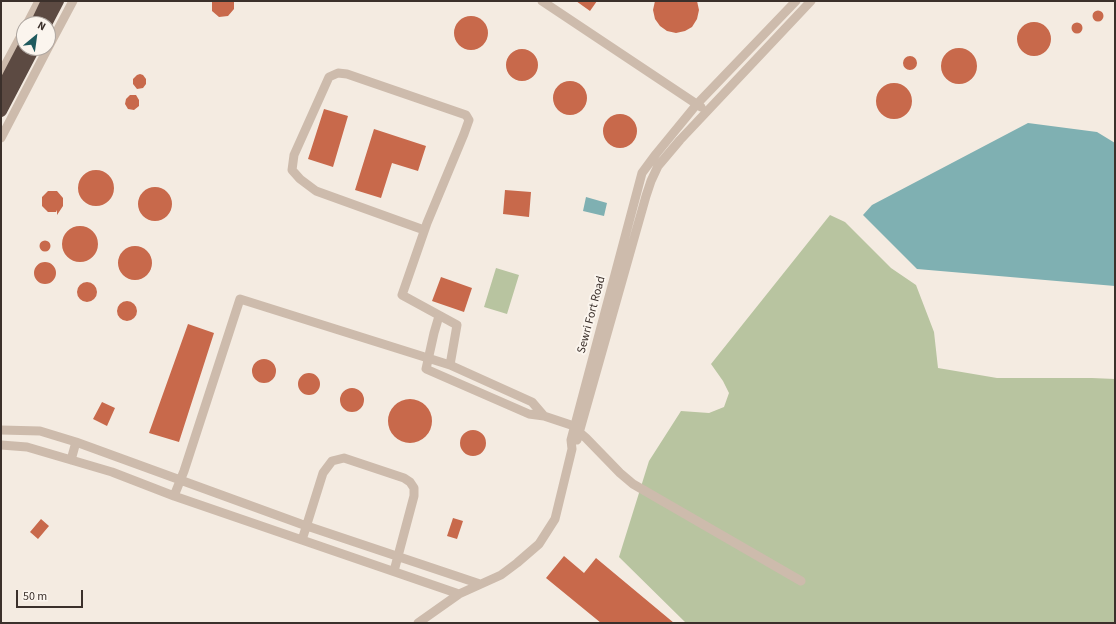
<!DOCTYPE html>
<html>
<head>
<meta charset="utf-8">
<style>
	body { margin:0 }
	#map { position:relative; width:1116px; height:624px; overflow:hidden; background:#f4ebe1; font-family:"Source Sans 3",sans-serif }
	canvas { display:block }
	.frame { position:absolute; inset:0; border:2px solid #3b302b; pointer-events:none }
	.north { position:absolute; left:16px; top:16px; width:40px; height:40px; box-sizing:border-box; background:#fbf5ee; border:1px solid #aea6a0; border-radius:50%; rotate:29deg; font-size:11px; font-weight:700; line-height:16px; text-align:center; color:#3b302b }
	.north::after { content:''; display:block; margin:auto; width:14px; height:18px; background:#1f5a5e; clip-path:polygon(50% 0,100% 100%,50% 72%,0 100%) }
	.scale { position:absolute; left:16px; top:590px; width:67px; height:18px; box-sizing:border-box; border:2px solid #3b302b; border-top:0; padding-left:5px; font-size:12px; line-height:14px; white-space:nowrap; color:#3b302b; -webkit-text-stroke:3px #fbf5ee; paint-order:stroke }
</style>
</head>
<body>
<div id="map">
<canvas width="1116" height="624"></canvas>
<div class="frame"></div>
<div class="north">N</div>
<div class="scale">50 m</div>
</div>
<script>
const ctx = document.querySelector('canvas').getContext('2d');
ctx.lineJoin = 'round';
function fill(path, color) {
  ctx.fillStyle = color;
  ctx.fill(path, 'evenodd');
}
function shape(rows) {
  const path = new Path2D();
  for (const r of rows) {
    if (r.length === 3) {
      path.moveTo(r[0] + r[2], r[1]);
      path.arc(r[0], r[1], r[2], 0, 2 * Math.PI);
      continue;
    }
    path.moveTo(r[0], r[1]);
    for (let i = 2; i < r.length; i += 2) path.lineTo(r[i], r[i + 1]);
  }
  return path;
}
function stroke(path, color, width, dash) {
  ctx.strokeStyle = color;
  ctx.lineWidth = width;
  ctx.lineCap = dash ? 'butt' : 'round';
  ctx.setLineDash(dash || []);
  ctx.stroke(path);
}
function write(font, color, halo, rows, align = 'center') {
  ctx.font = font + ' "Source Sans 3",sans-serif';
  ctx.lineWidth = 4;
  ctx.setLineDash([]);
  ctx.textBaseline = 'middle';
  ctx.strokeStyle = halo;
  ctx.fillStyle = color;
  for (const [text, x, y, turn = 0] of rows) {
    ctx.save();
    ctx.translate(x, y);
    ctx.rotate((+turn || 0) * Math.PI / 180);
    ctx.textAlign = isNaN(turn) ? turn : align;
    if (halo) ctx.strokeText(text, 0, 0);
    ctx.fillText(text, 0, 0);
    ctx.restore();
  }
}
const green = shape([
	[830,215,845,222,891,268,916,285,934,332,938,368,997,378,1092,378,1115,379,1115,623,686,623,619,557,649,461,681,411,709,413,724,407,729,393,723,381,711,364],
	[496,268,519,275,507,314,484,307]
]);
const water = shape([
	[1028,123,1097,132,1115,143,1115,286,917,269,863,215,872,205],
	[586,197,607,203,604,216,583,211]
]);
const building = shape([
	[212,1,234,1,234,9,228,16,219,17,212,11],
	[576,1,597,1,590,11],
	[655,1,697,1,699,10,697,19,692,27,685,31,676,33,667,31,660,26,655,19,653,10],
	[1098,16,5.5],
	[471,33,17],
	[1034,39,17],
	[1077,28,5.5],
	[959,66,18],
	[522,65,16],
	[910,63,7],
	[140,74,143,75,146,79,146,84,143,88,137,89,133,84,133,79,137,75],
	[570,98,17],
	[894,101,18],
	[130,95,136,95,139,100,139,106,134,110,128,109,125,104,126,99],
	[324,109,348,116,333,167,308,159],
	[620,131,17],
	[374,129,426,146,418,171,392,163,381,198,355,190],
	[96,188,18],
	[155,204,17],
	[505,190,531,192,529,217,503,214],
	[48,191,57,191,63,198,63,206,57,215,57,210,56,212,48,212,42,206,42,197],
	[80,244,18],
	[45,246,5.5],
	[135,263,17],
	[45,273,11],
	[441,277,472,288,464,312,432,301],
	[87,292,10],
	[127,311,10],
	[188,324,214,333,179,442,149,433],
	[264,371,12],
	[309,384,11],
	[352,400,12],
	[410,421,22],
	[102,402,115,408,107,426,93,419],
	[473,443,13],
	[453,518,463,521,457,539,447,536],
	[41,519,49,526,38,539,30,532],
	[564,556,584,573,596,558,674,623,601,623,546,578]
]);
const minor = shape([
	[542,1,701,107],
	[27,24,39,1],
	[48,48,73,1],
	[1,73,24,30],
	[1,138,48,48],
	[424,230,316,191,300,179,292,170,294,155,329,77,338,73,347,74,466,115,469,120,464,134,427,223,402,295,457,325,450,365,532,402,544,416],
	[439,316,434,333,426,369,529,414,544,416,580,428],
	[1,430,40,431,76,442,301,524,480,584],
	[576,431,579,432,586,438,620,473,633,484,801,581],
	[577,440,646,196,651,181,658,166,680,140,811,1],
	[1,445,27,447,112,472,174,496,459,594],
	[71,460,76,442],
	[174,496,184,471,240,299,450,365],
	[302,540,323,473,332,461,344,458,404,478,410,482,414,488,414,496,394,571],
	[418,623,459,594,501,575,517,563,539,544,555,519,572,449,571,440,642,173,656,154,697,104,796,1]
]);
const highway = shape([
	[36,24,47,1],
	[46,24,58,1],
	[1,90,24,46],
	[1,111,34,48]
]);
const streetNames = [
	["Sewri Fort Road",592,315,-75]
];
fill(green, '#b8c4a0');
fill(water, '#7fb0b2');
fill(building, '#c8694b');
stroke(minor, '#cdbbac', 9);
stroke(highway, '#5c4a42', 12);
write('12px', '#3b302b', '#fbf5ee', streetNames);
</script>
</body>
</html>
